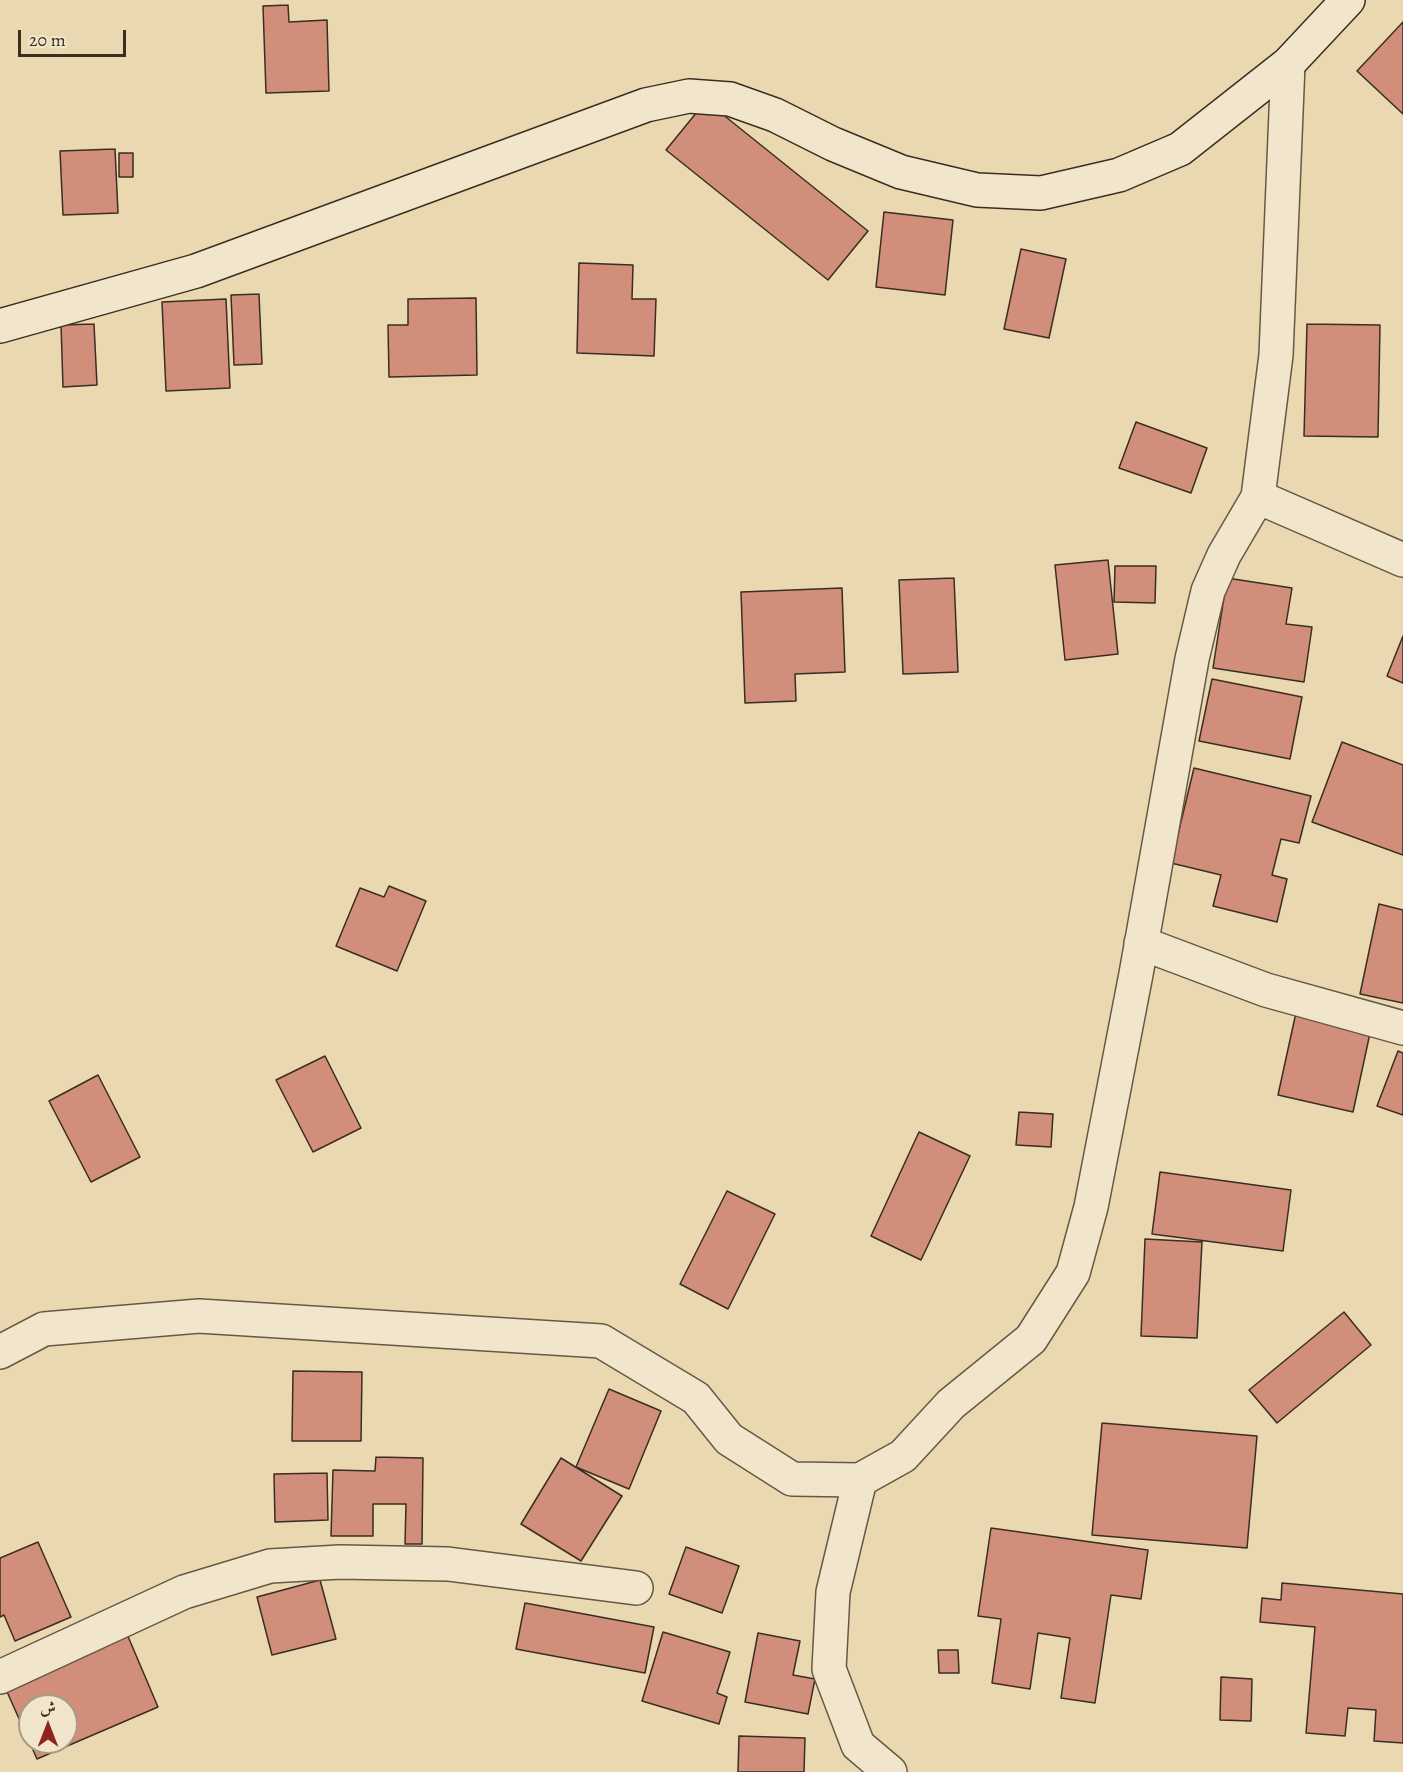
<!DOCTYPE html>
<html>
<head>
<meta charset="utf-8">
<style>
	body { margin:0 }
	#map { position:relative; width:1403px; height:1772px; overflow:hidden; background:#ead9b0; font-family:Alegreya,Amiri,serif }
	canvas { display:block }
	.north { position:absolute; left:18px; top:1694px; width:60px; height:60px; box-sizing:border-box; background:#f1e6cc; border:2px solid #a89c88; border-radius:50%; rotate:0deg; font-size:16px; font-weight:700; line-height:24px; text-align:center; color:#3b2d21 }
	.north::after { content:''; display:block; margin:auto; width:21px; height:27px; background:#8f2418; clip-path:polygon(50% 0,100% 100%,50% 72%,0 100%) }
	.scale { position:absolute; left:18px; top:30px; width:108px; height:27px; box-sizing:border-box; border:3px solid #3b2d21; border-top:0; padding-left:8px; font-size:18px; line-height:21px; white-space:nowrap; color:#3b2d21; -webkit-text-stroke:4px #f1e6cc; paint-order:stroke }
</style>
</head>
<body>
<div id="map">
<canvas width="1403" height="1772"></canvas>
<div class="north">ش</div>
<div class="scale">20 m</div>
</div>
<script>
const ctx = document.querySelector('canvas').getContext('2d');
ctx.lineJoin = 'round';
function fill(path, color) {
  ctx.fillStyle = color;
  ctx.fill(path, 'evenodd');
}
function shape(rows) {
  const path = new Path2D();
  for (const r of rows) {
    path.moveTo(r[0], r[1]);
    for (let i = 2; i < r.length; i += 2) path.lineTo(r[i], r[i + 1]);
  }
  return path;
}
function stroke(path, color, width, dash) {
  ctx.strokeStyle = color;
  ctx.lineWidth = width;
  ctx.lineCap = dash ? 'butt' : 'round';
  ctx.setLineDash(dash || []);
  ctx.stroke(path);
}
const building = shape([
	[288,5,289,22,327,20,329,91,266,93,263,6,288,5],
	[1403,22,1403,114,1357,71,1403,22],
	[706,101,868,231,828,280,666,150,706,101],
	[115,149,118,213,63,215,60,151,115,149],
	[119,153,133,153,133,177,119,177,119,153],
	[884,212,953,220,945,295,876,287,884,212],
	[1021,249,1066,259,1049,338,1004,329,1021,249],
	[579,263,633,265,632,299,656,299,654,356,577,353,579,263],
	[259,294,262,364,234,365,231,295,259,294],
	[476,298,477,375,389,377,388,325,408,325,408,299,476,298],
	[226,299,230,388,166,391,162,302,226,299],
	[94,324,97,385,63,387,61,325,94,324],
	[1307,324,1380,325,1378,437,1304,436,1307,324],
	[1136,422,1207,448,1191,493,1119,468,1136,422],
	[1108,560,1118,654,1065,660,1055,565,1108,560],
	[1115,566,1156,566,1155,603,1114,602,1115,566],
	[954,578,958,672,903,674,899,580,954,578],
	[1227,578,1292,588,1286,624,1312,627,1304,682,1213,668,1227,578],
	[842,588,845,672,795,674,796,701,745,703,741,592,842,588],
	[1403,636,1403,683,1387,676,1403,636],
	[1212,679,1302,697,1290,759,1199,741,1212,679],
	[1342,742,1403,765,1403,855,1312,822,1342,742],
	[1194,768,1311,796,1299,843,1281,839,1272,875,1287,879,1277,922,1213,906,1221,875,1171,863,1194,768],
	[389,886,426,901,397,971,336,946,360,888,384,897,389,886],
	[1379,904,1403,910,1403,1003,1360,994,1379,904],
	[1297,1008,1372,1024,1353,1112,1278,1095,1297,1008],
	[1398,1051,1403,1053,1403,1115,1377,1106,1398,1051],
	[325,1056,361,1128,313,1152,276,1080,325,1056],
	[98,1075,140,1157,91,1182,49,1101,98,1075],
	[1019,1112,1053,1114,1051,1147,1016,1145,1019,1112],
	[919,1132,970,1156,921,1260,871,1236,919,1132],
	[1160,1172,1291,1190,1283,1251,1152,1234,1160,1172],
	[727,1191,775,1214,728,1309,680,1284,727,1191],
	[1145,1239,1202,1242,1197,1338,1141,1336,1145,1239],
	[1344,1312,1371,1345,1277,1423,1249,1390,1344,1312],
	[293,1371,362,1372,361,1441,292,1441,293,1371],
	[609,1389,661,1411,629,1489,576,1467,609,1389],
	[1102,1423,1257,1436,1247,1548,1092,1535,1102,1423],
	[376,1457,423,1458,422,1544,405,1544,406,1504,373,1504,373,1536,331,1536,333,1470,375,1471,376,1457],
	[561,1458,622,1496,581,1561,521,1524,561,1458],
	[327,1473,328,1520,275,1522,274,1474,327,1473],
	[991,1528,1148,1550,1141,1599,1111,1595,1095,1703,1061,1698,1070,1638,1038,1633,1030,1689,992,1683,1001,1619,978,1616,991,1528],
	[38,1542,71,1617,15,1641,4,1615,0,1617,0,1558,38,1542],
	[686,1547,739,1566,722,1613,669,1594,686,1547],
	[320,1580,336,1639,272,1655,257,1597,320,1580],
	[1282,1583,1403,1594,1403,1743,1374,1741,1376,1710,1348,1708,1345,1736,1306,1733,1315,1627,1260,1622,1262,1598,1281,1600,1282,1583],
	[525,1603,654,1627,645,1673,516,1649,525,1603],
	[124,1627,158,1707,37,1759,4,1685,124,1627],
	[30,1706,66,1706,66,1742,30,1742,30,1706],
	[663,1632,730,1652,717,1693,727,1697,719,1724,642,1701,663,1632],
	[758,1633,800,1641,793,1675,815,1679,808,1714,745,1702,758,1633],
	[938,1650,958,1650,959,1673,939,1673,938,1650],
	[1221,1677,1252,1679,1251,1721,1220,1720,1221,1677],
	[739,1736,805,1738,804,1772,738,1772,739,1736]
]);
const minor = shape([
	[1258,497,1403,560],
	[1141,943,1266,990,1403,1028],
	[0,1352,44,1329,199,1316,601,1341,696,1398,729,1439,792,1479,860,1480,903,1456,951,1404,1031,1339,1073,1273,1091,1207,1136,974,1192,659,1208,591,1224,555,1258,497,1276,355,1288,64],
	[860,1480,833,1592,829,1669,858,1745,890,1772],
	[0,1677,184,1592,270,1566,340,1562,448,1564,636,1588]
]);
const secondary = shape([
	[0,326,196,271,646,105,689,96,730,99,775,115,833,144,901,172,977,190,1041,193,1119,175,1180,149,1288,64,1348,0]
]);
fill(building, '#d08e7b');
stroke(building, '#3b2d21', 1.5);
stroke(minor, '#675845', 36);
stroke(secondary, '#3b2d21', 36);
stroke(minor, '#f1e6cc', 33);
stroke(secondary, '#f1e6cc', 33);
</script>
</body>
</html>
